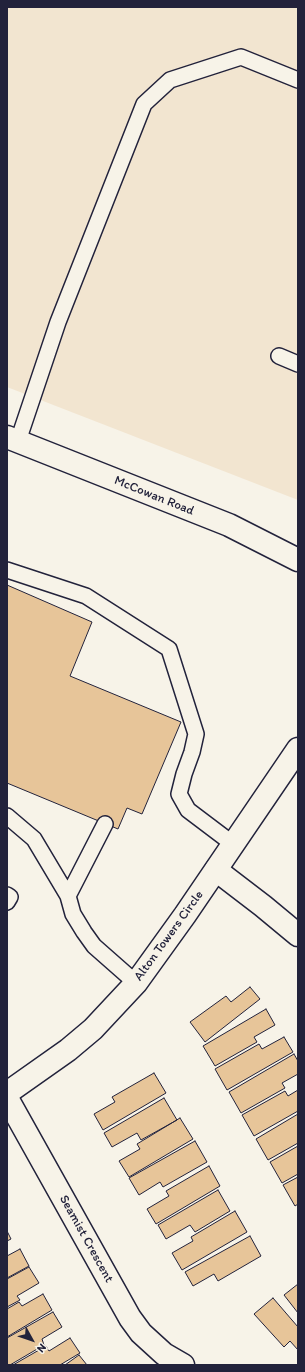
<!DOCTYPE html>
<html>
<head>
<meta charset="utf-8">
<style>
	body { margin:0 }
	#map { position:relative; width:305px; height:1372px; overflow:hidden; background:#f7f3e8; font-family:Itim,sans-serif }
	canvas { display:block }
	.frame { position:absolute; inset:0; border:8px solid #22223b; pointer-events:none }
	.north { position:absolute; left:12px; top:1320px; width:40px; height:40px; -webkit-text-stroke:3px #f7f3e8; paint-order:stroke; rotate:130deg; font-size:11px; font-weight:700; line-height:16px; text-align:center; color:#22223b }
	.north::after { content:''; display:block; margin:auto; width:14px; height:18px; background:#22223b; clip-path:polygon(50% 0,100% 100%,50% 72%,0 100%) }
</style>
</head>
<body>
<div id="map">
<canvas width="305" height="1372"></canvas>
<div class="frame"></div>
<div class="north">N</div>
</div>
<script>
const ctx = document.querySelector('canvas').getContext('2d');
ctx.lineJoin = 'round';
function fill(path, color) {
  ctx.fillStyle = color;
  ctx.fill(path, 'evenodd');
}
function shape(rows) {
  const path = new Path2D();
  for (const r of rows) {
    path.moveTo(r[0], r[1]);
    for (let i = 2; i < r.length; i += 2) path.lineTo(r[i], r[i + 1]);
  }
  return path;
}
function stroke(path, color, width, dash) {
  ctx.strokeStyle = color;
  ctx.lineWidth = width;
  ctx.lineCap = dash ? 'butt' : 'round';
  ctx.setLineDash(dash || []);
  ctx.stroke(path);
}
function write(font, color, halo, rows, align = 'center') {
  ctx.font = font + ' Itim,sans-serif';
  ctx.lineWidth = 4;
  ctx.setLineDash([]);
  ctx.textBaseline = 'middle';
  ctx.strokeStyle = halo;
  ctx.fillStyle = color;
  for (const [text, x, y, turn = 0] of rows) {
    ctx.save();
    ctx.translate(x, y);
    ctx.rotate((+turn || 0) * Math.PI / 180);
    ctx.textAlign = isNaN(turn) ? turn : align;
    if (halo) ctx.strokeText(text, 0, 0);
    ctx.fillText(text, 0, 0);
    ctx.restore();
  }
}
const built = shape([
	[7,7,298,7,298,500,7,387]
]);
const building = shape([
	[7,585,92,622,70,676,181,722,142,814,127,808,118,829,7,783,7,585],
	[250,987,260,999,205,1042,190,1022,226,996,231,1002,250,987],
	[266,1009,275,1025,254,1037,257,1042,215,1066,203,1046,266,1009],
	[284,1037,293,1052,227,1090,215,1069,259,1044,262,1049,284,1037],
	[294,1054,298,1061,298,1074,282,1083,285,1088,241,1113,229,1092,294,1054],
	[154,1073,166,1093,103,1130,94,1114,115,1102,112,1097,154,1073],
	[298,1090,298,1111,254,1136,242,1115,285,1091,288,1096,298,1090],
	[164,1098,177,1120,141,1140,137,1133,112,1147,104,1133,164,1098],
	[298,1114,298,1143,268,1160,256,1139,298,1114],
	[180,1118,193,1139,129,1177,119,1161,140,1149,137,1144,180,1118],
	[195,1141,207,1162,163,1187,160,1182,139,1195,129,1178,195,1141],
	[298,1146,298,1174,282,1183,270,1162,298,1146],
	[209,1166,220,1186,156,1224,147,1209,169,1196,166,1191,209,1166],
	[298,1177,298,1204,295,1206,283,1185,298,1177],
	[218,1190,230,1211,195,1232,190,1225,166,1239,158,1225,218,1190],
	[235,1211,247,1232,182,1270,172,1253,193,1241,191,1237,235,1211],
	[7,1231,11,1239,7,1241,7,1231],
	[250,1236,261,1256,218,1281,214,1274,193,1286,185,1272,250,1236],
	[20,1249,29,1266,7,1278,7,1256,20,1249],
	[29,1267,39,1283,17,1296,20,1300,7,1307,7,1279,29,1267],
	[298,1284,298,1313,284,1295,298,1284],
	[43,1294,52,1310,7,1337,7,1309,19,1302,22,1306,43,1294],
	[273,1298,298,1327,298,1350,290,1341,284,1347,254,1314,273,1298],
	[53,1312,62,1327,42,1339,44,1345,10,1365,7,1365,7,1338,53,1312],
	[70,1338,80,1353,60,1365,13,1365,46,1346,49,1351,70,1338],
	[79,1355,87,1365,65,1365,79,1355]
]);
const service = shape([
	[279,356,298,364],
	[18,441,58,322,144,104,170,80,241,57,298,80],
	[7,570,86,596,169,649,196,734,192,752,184,774,179,794,188,810,233,844],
	[7,816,34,839,68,896,73,914,84,932,94,946,136,983],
	[7,895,10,897,7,902],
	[68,896,105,824]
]);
const minor = shape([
	[216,870,263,906,298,935],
	[7,1098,130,1318,141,1333,164,1354,183,1365]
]);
const tertiary = shape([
	[7,1093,68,1050,93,1029,136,983,185,915,298,749]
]);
const secondary = shape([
	[7,437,229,525,298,560]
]);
const streetNames = [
	["McCowan Road",154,496,22],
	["Alton Towers Circle",169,936,-54],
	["Seamist Crescent",86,1239,61]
];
fill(built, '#f2e5d0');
fill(building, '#e7c599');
stroke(building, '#22223b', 1);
stroke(service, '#22223b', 18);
stroke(minor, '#22223b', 25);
stroke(tertiary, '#22223b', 25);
stroke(secondary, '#22223b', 25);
stroke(service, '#f7f3e8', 15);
stroke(minor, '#f7f3e8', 22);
stroke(tertiary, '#f7f3e8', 22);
stroke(secondary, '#f7f3e8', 22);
write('13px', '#22223b', '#f7f3e8', streetNames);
</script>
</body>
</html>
